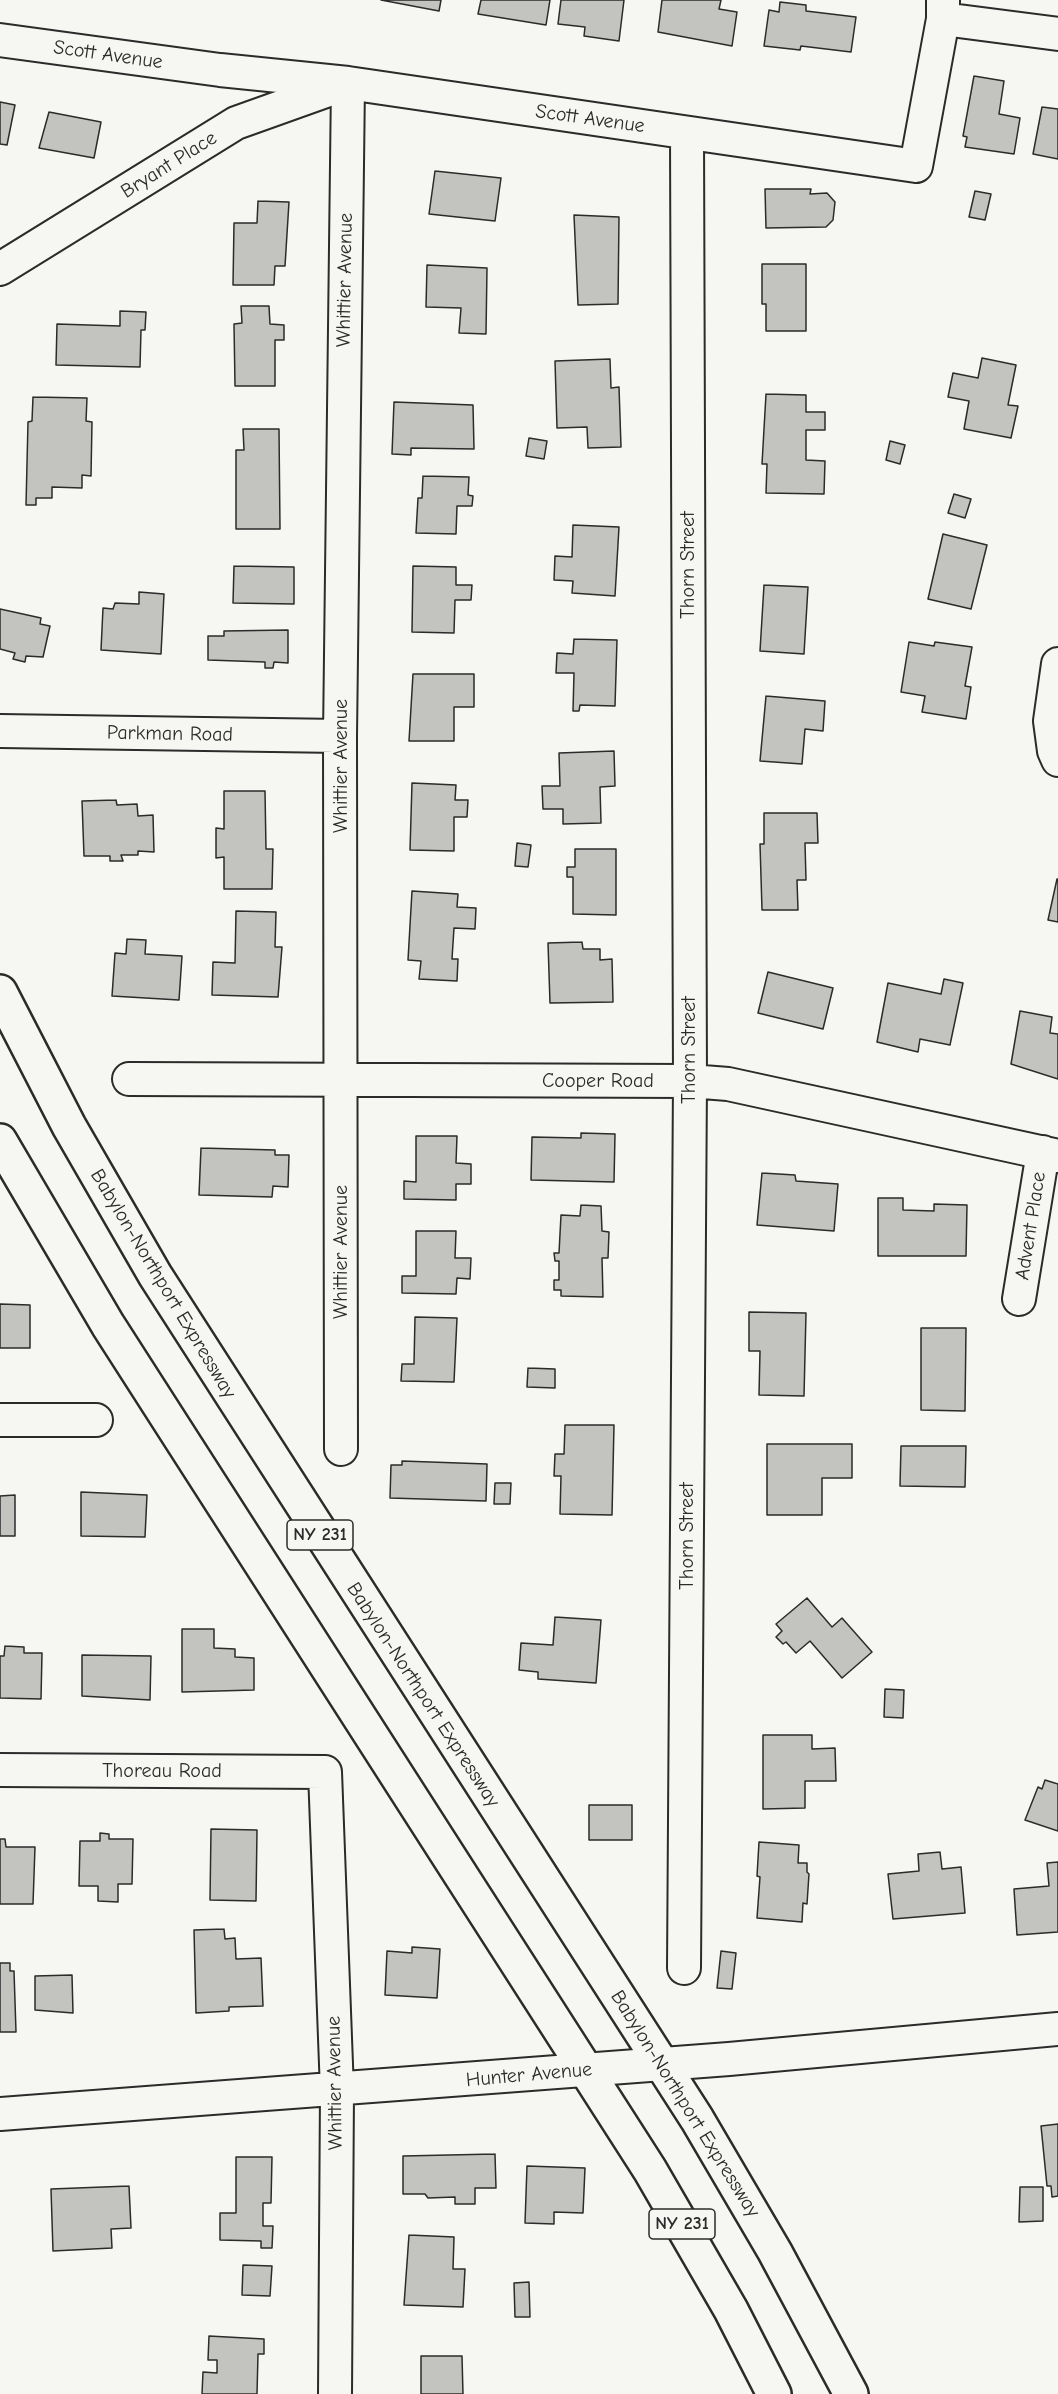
<!DOCTYPE html>
<html>
<head>
<meta charset="utf-8">
<style>
	body { margin:0 }
	canvas { display:block; background:#f6f6f2 }
</style>
</head>
<body>
<canvas width="1058" height="2394"></canvas>
<script>
const ctx = document.querySelector('canvas').getContext('2d');
ctx.lineJoin = 'round';
function fill(path, color) {
  ctx.fillStyle = color;
  ctx.fill(path, 'evenodd');
}
function shape(rows) {
  const path = new Path2D();
  for (const r of rows) {
    path.moveTo(r[0], r[1]);
    for (let i = 2; i < r.length; i += 2) path.lineTo(r[i], r[i + 1]);
  }
  return path;
}
function stroke(path, color, width, dash) {
  ctx.strokeStyle = color;
  ctx.lineWidth = width;
  ctx.lineCap = dash ? 'butt' : 'round';
  ctx.setLineDash(dash || []);
  ctx.stroke(path);
}
function write(font, color, halo, rows, align = 'center') {
  ctx.font = font + ' "Comic Neue",sans-serif';
  ctx.lineWidth = 6;
  ctx.setLineDash([]);
  ctx.textBaseline = 'middle';
  ctx.strokeStyle = halo;
  ctx.fillStyle = color;
  for (const [text, x, y, turn = 0] of rows) {
    ctx.save();
    ctx.translate(x, y);
    ctx.rotate((+turn || 0) * Math.PI / 180);
    ctx.textAlign = isNaN(turn) ? turn : align;
    if (halo) ctx.strokeText(text, 0, 0);
    ctx.fillText(text, 0, 0);
    ctx.restore();
  }
}
const building = shape([
	[381,0,441,0,439,11,381,0],
	[481,0,550,0,546,25,478,14,481,0],
	[561,0,624,0,619,41,584,36,585,27,558,24,561,0],
	[662,0,721,0,719,9,737,12,732,46,658,32,662,0],
	[780,2,806,5,806,11,856,17,851,52,801,46,800,50,764,46,769,10,779,12,780,2],
	[974,76,1004,81,999,114,1020,118,1014,154,965,147,967,137,963,136,974,76],
	[0,102,15,105,7,145,0,144,0,102],
	[1042,107,1058,109,1058,159,1033,154,1042,107],
	[49,112,101,122,94,158,39,148,49,112],
	[435,171,501,178,495,221,429,214,435,171],
	[765,189,811,189,810,194,827,193,835,202,833,220,826,227,766,228,765,189],
	[975,191,991,194,985,220,969,217,975,191],
	[258,201,289,202,285,266,275,266,274,285,233,285,234,223,257,223,258,201],
	[574,215,619,217,618,304,578,305,574,215],
	[762,264,806,264,806,331,766,331,766,304,762,304,762,264],
	[427,265,487,268,486,334,459,333,461,308,426,307,427,265],
	[241,306,269,306,270,324,284,325,284,340,275,340,275,386,235,386,234,324,242,323,241,306],
	[120,311,146,312,145,330,141,330,140,367,56,365,57,324,120,326,120,311],
	[982,358,1016,365,1008,405,1018,406,1011,438,964,429,969,401,948,397,953,373,978,378,982,358],
	[610,359,611,388,619,387,621,447,588,448,587,427,557,428,555,361,610,359],
	[766,394,806,395,806,412,825,412,825,430,806,430,806,460,825,461,824,494,766,493,767,464,762,464,766,394],
	[33,397,87,398,86,421,92,422,91,476,82,475,82,488,52,487,52,498,36,498,36,505,26,505,28,422,32,421,33,397],
	[394,402,473,405,474,449,411,448,411,455,392,454,394,402],
	[243,429,279,429,280,529,236,529,236,450,244,450,243,429],
	[529,438,547,441,544,459,526,456,529,438],
	[890,441,905,445,900,464,886,460,890,441],
	[423,476,469,477,468,495,473,496,472,506,457,506,456,534,416,533,418,498,422,498,423,476],
	[954,494,971,499,965,518,948,513,954,494],
	[573,525,619,527,615,596,572,593,573,581,554,580,555,556,572,557,573,525],
	[943,534,987,545,971,609,928,599,943,534],
	[234,566,294,567,294,604,233,603,234,566],
	[413,566,456,567,456,585,472,585,471,600,455,600,454,633,412,632,413,566],
	[764,585,808,587,804,654,760,651,764,585],
	[139,592,164,594,161,654,101,650,103,608,113,609,115,603,139,604,139,592],
	[0,609,41,618,40,624,50,626,43,657,26,656,25,662,13,659,15,653,0,649,0,609],
	[288,630,288,663,274,662,273,668,265,668,265,662,208,660,208,636,224,636,224,631,288,630],
	[574,639,617,640,615,706,580,705,579,711,573,711,574,673,556,673,557,653,573,654,574,639],
	[909,642,934,646,935,642,972,647,965,686,971,687,966,719,922,712,925,696,901,692,909,642],
	[413,674,474,674,474,707,454,707,454,741,409,741,413,674],
	[766,696,825,701,823,731,805,729,802,764,760,761,766,696],
	[614,751,615,786,600,787,601,823,563,824,563,809,543,809,542,786,560,786,559,753,614,751],
	[412,783,456,785,455,800,468,800,467,817,454,817,454,851,410,850,412,783],
	[224,791,265,791,266,849,273,849,272,889,224,889,224,857,216,858,216,828,224,829,224,791],
	[116,800,117,805,137,804,138,816,153,815,154,852,138,851,138,855,121,855,123,861,110,861,110,856,84,856,82,801,116,800],
	[764,813,817,813,818,843,805,843,806,880,797,880,798,910,762,910,760,844,764,844,764,813],
	[517,843,531,845,528,867,515,866,517,843],
	[575,849,616,849,616,915,573,914,573,877,567,877,567,867,575,867,575,849],
	[1057,879,1058,879,1058,922,1048,920,1057,879],
	[412,891,458,894,457,907,476,908,475,929,454,928,452,959,458,959,457,981,419,979,421,961,408,960,412,891],
	[236,911,276,912,275,947,282,947,278,997,212,995,213,962,235,963,236,911],
	[127,939,146,940,145,954,182,956,179,1000,112,996,115,953,126,954,127,939],
	[582,942,583,949,600,949,600,960,612,959,613,1002,550,1003,548,943,582,942],
	[768,972,833,988,823,1029,758,1013,768,972],
	[944,979,963,983,950,1045,920,1039,918,1052,877,1042,888,983,941,994,944,979],
	[1020,1011,1052,1017,1050,1033,1058,1034,1058,1079,1011,1064,1020,1011],
	[581,1133,615,1134,614,1182,531,1180,532,1137,581,1138,581,1133],
	[416,1136,457,1136,456,1163,471,1164,471,1184,456,1184,456,1200,404,1199,404,1181,416,1182,416,1136],
	[201,1148,275,1150,275,1155,289,1155,288,1187,273,1186,272,1197,199,1195,201,1148],
	[762,1173,795,1175,796,1181,838,1184,834,1231,757,1225,762,1173],
	[878,1198,903,1198,903,1210,934,1211,934,1204,967,1205,966,1256,878,1256,878,1198],
	[581,1205,601,1206,602,1231,609,1232,608,1258,602,1258,603,1297,561,1296,561,1290,554,1290,554,1280,559,1280,559,1261,555,1261,554,1253,559,1253,561,1215,580,1216,581,1205],
	[416,1231,456,1231,455,1258,471,1258,470,1279,457,1278,456,1294,402,1293,402,1276,416,1276,416,1231],
	[0,1304,30,1305,30,1348,0,1348,0,1304],
	[749,1312,806,1313,804,1396,759,1395,760,1351,749,1351,749,1312],
	[415,1317,457,1318,454,1382,401,1381,402,1364,414,1364,415,1317],
	[921,1328,966,1328,965,1411,921,1410,921,1328],
	[528,1368,555,1369,555,1388,527,1387,528,1368],
	[565,1425,614,1425,612,1515,560,1514,561,1476,554,1476,555,1454,564,1454,565,1425],
	[767,1444,852,1444,852,1478,822,1478,822,1515,767,1515,767,1444],
	[901,1446,966,1446,965,1487,900,1486,901,1446],
	[402,1461,487,1464,486,1501,390,1498,391,1465,402,1465,402,1461],
	[495,1483,511,1483,510,1504,494,1504,495,1483],
	[81,1492,147,1495,145,1537,81,1536,81,1492],
	[15,1495,15,1536,0,1536,0,1496,15,1495],
	[807,1598,832,1627,842,1618,872,1652,842,1678,810,1641,796,1653,786,1642,783,1644,776,1637,782,1631,776,1624,807,1598],
	[555,1617,601,1620,596,1683,538,1679,538,1672,519,1670,521,1643,553,1645,555,1617],
	[182,1629,214,1629,214,1648,235,1649,235,1657,254,1658,254,1690,182,1692,182,1629],
	[5,1646,24,1647,24,1653,42,1653,41,1699,0,1698,0,1656,4,1656,5,1646],
	[82,1655,151,1656,150,1700,82,1696,82,1655],
	[885,1689,904,1690,903,1718,884,1717,885,1689],
	[763,1735,812,1735,812,1749,835,1748,836,1781,805,1781,805,1808,763,1809,763,1735],
	[1045,1780,1058,1784,1058,1831,1025,1820,1038,1787,1042,1789,1045,1780],
	[589,1805,632,1805,632,1840,589,1840,589,1805],
	[211,1829,257,1830,256,1901,210,1900,211,1829],
	[100,1833,109,1834,109,1839,133,1839,132,1884,118,1884,118,1902,98,1901,98,1886,79,1886,80,1841,100,1841,100,1833],
	[0,1839,5,1839,6,1847,35,1847,33,1904,0,1904,0,1839],
	[759,1842,799,1845,798,1863,807,1863,807,1872,809,1874,807,1904,803,1903,802,1922,757,1918,760,1877,757,1876,759,1842],
	[940,1852,942,1869,961,1867,965,1913,893,1919,888,1874,919,1871,918,1854,940,1852],
	[1058,1862,1058,1932,1017,1935,1014,1889,1049,1886,1047,1863,1058,1862],
	[224,1929,225,1939,235,1938,236,1959,261,1958,263,2006,229,2007,229,2011,196,2013,194,1930,224,1929],
	[412,1947,440,1949,437,1998,385,1995,387,1951,412,1953,412,1947],
	[721,1951,736,1953,732,1989,717,1988,721,1951],
	[0,1963,10,1963,10,1971,14,1971,16,2032,0,2032,0,1963],
	[72,1975,73,2013,35,2010,35,1976,72,1975],
	[1058,2124,1058,2196,1052,2197,1051,2186,1047,2186,1041,2126,1058,2124],
	[495,2154,496,2188,475,2188,475,2204,455,2204,455,2197,428,2198,425,2194,403,2194,403,2156,495,2154],
	[236,2157,272,2157,271,2203,263,2203,263,2226,273,2226,272,2248,261,2248,261,2241,220,2240,220,2213,236,2213,236,2157],
	[527,2166,585,2168,583,2213,554,2212,554,2224,525,2223,527,2166],
	[129,2186,131,2228,111,2229,112,2248,53,2251,51,2189,129,2186],
	[1020,2187,1043,2187,1043,2221,1019,2222,1020,2187],
	[409,2235,454,2237,453,2269,465,2269,463,2307,404,2305,409,2235],
	[243,2265,272,2266,270,2296,242,2295,243,2265],
	[529,2282,530,2317,515,2317,514,2283,529,2282],
	[209,2336,264,2339,264,2354,258,2354,257,2394,202,2394,203,2372,217,2373,217,2360,208,2360,209,2336],
	[421,2356,462,2356,463,2394,421,2394,421,2356]
]);
const minor = shape([
	[943,19,1058,34],
	[0,40,220,70,348,83,916,166,943,19,943,0],
	[0,269,236,123,348,83,340,736,341,1449],
	[1058,664,1050,721,1054,751,1058,760],
	[0,731,340,736],
	[129,1079,690,1081,728,1084,1058,1156],
	[1019,1299,1043,1152],
	[0,1420,96,1420],
	[0,1770,325,1772,337,2091,335,2394],
	[684,1968,690,1081,687,133],
	[0,2114,729,2059,1058,2029]
]);
const major = shape([
	[0,992,69,1126,155,1275,697,2119,775,2252,851,2394],
	[0,1141,108,1325,650,2170,731,2310,774,2394]
]);
const shields = [
	[320,1535,66],
	[682,2224,66]
];
const shieldNames = [
	["NY 231",320,1535],
	["NY 231",682,2224]
];
const streetNames = [
	["Scott Avenue",108,55,8],
	["Scott Avenue",590,119,8],
	["Bryant Place",169,165,-32],
	["Whittier Avenue",345,280,-89],
	["Thorn Street",688,565,-90],
	["Parkman Road",170,734,1],
	["Whittier Avenue",341,766,-90],
	["Thorn Street",689,1050,-90],
	["Cooper Road",598,1081],
	["Advent Place",1031,1226,-81],
	["Whittier Avenue",341,1252,-90],
	["Babylon-Northport Expressway",163,1284,59],
	["Thorn Street",687,1536,-90],
	["Babylon-Northport Expressway",423,1695,57],
	["Thoreau Road",162,1771],
	["Hunter Avenue",529,2075,-5],
	["Whittier Avenue",335,2083,-91],
	["Babylon-Northport Expressway",685,2104,58]
];
fill(building, '#c3c3c0');
stroke(building, '#2b2b2b', 1.5);
stroke(minor, '#2b2b2b', 36);
stroke(major, '#2b2b2b', 38);
stroke(minor, '#f6f6f2', 32);
stroke(major, '#f6f6f2', 33);
for (const [x, y, w] of shields) {
  const box = new Path2D();
  box.roundRect(x - w / 2, y - 15, w, 30, 4.5);
  ctx.fillStyle = '#f6f6f2';
  ctx.fill(box);
  stroke(box, '#2b2b2b', 1.5);
}
write('bold 18px', '#2b2b2b', null, shieldNames);
write('20px', '#2b2b2b', '#f6f6f2', streetNames);
</script>
</body>
</html>
